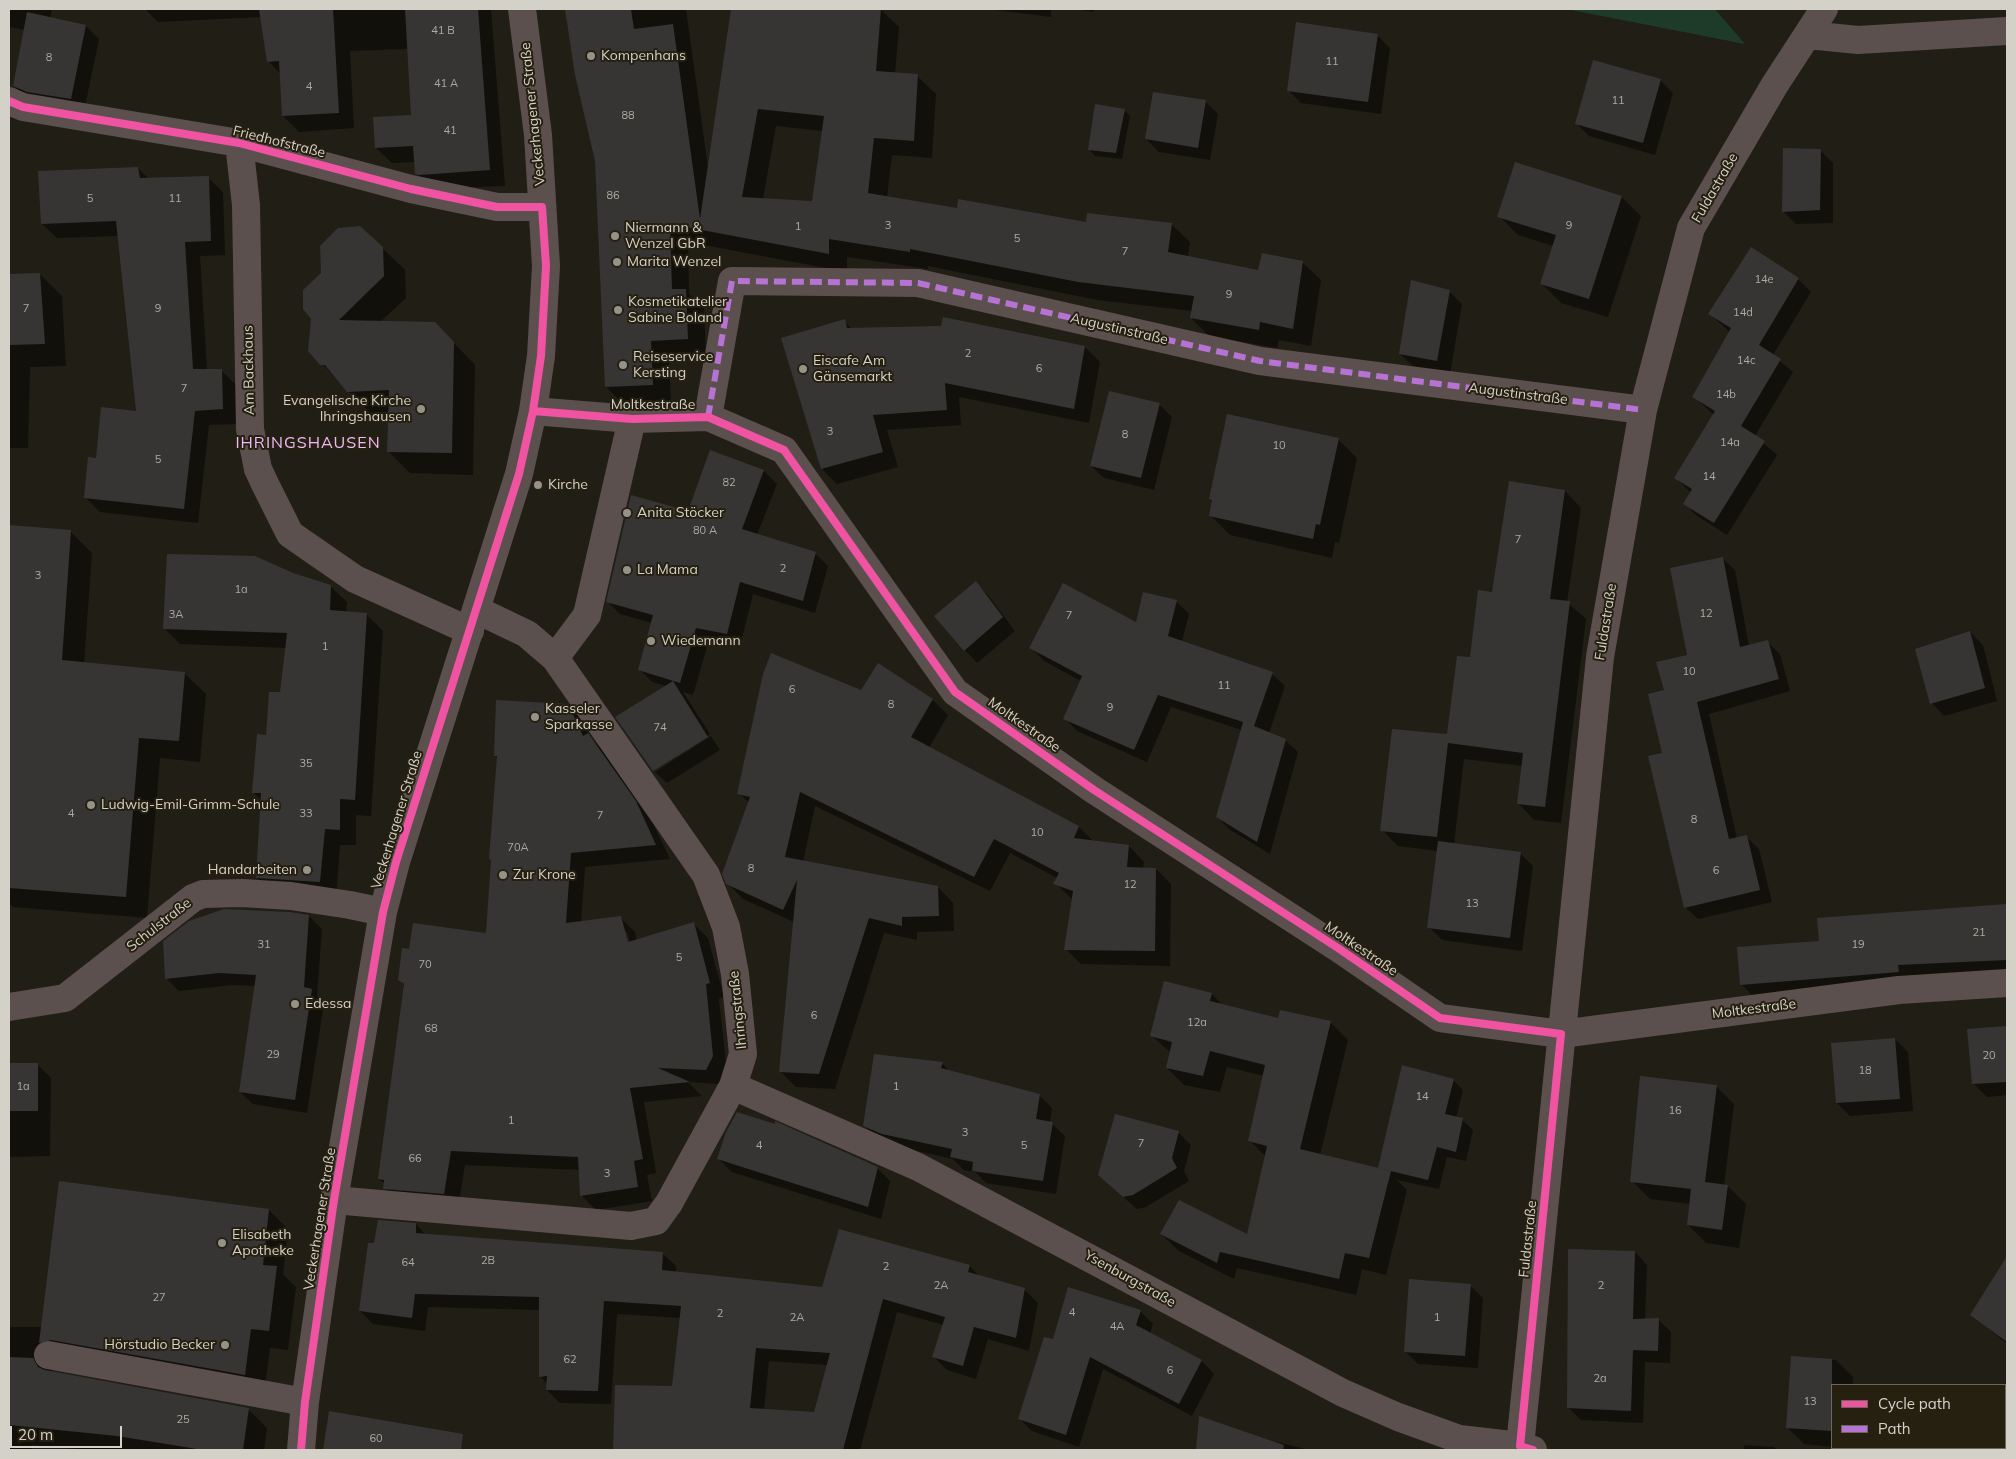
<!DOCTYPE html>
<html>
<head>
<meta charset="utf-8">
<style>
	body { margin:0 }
	#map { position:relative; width:2016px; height:1459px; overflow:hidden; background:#211e16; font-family:Mulish,sans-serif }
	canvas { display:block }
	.frame { position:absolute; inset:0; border:10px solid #d4d1c8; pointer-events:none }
	.legend { position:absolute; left:1831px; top:1384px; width:175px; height:65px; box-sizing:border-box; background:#262011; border:1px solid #6c675a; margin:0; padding:6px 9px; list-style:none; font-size:15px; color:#d4d1c8 }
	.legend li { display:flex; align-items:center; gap:10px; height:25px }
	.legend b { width:25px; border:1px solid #6c675a }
	.scale { position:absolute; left:10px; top:1426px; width:112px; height:22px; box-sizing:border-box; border:2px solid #d4d1c8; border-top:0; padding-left:6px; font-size:15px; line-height:18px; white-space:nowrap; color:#d4d1c8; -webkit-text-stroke:4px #262011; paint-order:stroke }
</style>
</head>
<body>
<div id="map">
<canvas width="2016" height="1459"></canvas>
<div class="frame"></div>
<ul class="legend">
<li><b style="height:6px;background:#f153a3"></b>Cycle path</li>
<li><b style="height:6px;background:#b673d3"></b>Path</li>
</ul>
<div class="scale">20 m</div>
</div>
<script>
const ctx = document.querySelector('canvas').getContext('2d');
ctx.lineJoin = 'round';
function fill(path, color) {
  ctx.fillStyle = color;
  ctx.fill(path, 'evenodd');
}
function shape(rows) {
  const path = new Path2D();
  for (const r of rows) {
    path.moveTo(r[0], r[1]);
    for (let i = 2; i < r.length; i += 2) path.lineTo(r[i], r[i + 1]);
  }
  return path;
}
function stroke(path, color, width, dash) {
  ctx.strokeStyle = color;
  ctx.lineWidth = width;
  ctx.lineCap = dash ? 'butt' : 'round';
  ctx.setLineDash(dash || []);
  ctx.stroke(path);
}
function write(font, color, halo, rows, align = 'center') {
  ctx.font = font + ' Mulish,sans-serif';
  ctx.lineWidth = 4;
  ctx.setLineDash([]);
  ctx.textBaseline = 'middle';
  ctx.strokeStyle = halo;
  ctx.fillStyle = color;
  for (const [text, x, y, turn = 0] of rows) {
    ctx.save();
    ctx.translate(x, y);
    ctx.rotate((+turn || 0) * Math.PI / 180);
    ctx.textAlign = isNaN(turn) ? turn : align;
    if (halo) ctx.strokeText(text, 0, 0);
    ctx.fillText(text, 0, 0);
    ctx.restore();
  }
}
const green = shape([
	[1566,9,1715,9,1745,44]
]);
const shadow = shape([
	[9,9,52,9,50,18,86,26,99,39,84,111,27,99,14,86,25,30,9,27],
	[145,9,491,9,505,186,432,189,416,173,415,162,392,163,376,148,412,117,408,49,350,51,354,128,299,132,283,116,281,74,268,61,261,17,158,22],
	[566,9,686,9,708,168,733,9,880,9,899,27,895,74,917,76,936,94,932,158,892,155,887,197,958,209,1087,223,1171,224,1190,242,1188,257,1259,271,1302,262,1321,280,1311,346,1279,340,1277,348,1209,336,1191,318,1192,311,1097,300,928,266,928,269,847,257,847,272,688,242,689,294,704,308,706,357,669,359,671,403,624,405,606,387,597,161,576,75],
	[776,126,823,131,813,202,763,199],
	[994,9,1051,9,1051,17,995,10],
	[1074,9,1094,9,1094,12],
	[1377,35,1390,48,1381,114,1301,103,1288,90],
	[1660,80,1673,93,1655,155,1589,136,1576,123],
	[1205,101,1218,114,1210,160,1159,152,1146,139],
	[1124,110,1130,116,1122,159,1095,156,1089,149],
	[1820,150,1833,163,1833,223,1796,224,1783,211],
	[138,168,149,179,208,178,223,192,225,255,200,256,207,370,221,370,236,385,237,424,209,425,198,523,100,512,85,497,97,460,138,413,119,236,57,238,42,224],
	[1622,197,1641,216,1608,317,1561,303,1542,284,1553,246,1518,235,1499,216],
	[382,248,405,270,406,298,380,322,435,323,475,365,473,475,410,473,388,451,390,412,370,413,309,350],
	[1751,249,1798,279,1811,292,1773,355,1793,372,1755,436,1777,455,1727,535,1697,516,1685,504,1691,493,1676,478,1714,415,1694,397,1730,332,1710,314],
	[40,274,62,296,66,366,30,367,28,448,9,448,9,275],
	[1449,291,1462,304,1450,374,1413,366,1400,354],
	[844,321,852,329,1085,347,1100,362,1089,423,959,397,961,425,887,430,898,467,837,484,822,469],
	[1159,404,1172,417,1154,490,1104,478,1091,466],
	[1338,439,1357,458,1339,543,1335,542,1332,558,1230,535,1210,515,1213,502,1210,499],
	[711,452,764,471,777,484,757,535,815,553,828,566,815,613,753,594,740,646,709,640,693,695,683,692,710,734,655,769,655,771,617,717,666,686,652,682,639,669,652,623,620,614,607,601,688,513],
	[1510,483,1565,491,1581,508,1567,602,1586,619,1561,823,1534,820,1518,803,1523,766,1464,759,1454,844,1520,853,1533,866,1522,951,1442,940,1429,927,1438,851,1398,846,1382,830,1448,736,1493,593],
	[9,526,70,531,92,553,84,664,184,673,206,694,200,762,160,758,147,918,13,907,9,903],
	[1722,558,1735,570,1749,646,1767,642,1780,654,1790,691,1709,714,1737,839,1747,837,1759,849,1772,902,1698,919,1685,907,1664,754,1665,691,1688,656],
	[292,574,330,586,347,602,346,613,367,615,383,631,371,816,356,815,356,845,340,845,336,898,273,894,257,878,262,801,254,793,267,736,282,694,286,648,180,644,164,628],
	[976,583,988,595,1015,631,977,663,965,650],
	[1176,601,1189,614,1182,642,1272,674,1285,686,1269,733,1285,740,1298,752,1270,854,1230,830,1217,817,1242,730,1171,707,1147,762,1077,731,1065,718,1081,681,1044,661,1031,648,1137,624],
	[1970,632,1983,645,1997,701,1944,716,1932,703],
	[878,665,933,700,948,715,929,748,1079,827,1093,841,1129,846,1144,862,1143,869,1156,869,1171,884,1170,966,1081,964,1066,949,1073,900,1055,883,1057,878,1010,853,990,891,815,806,803,862,938,887,953,903,954,931,917,932,917,940,884,933,835,1089,796,1087,781,1072,794,922,743,899,727,883,749,803,739,793,861,691],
	[567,705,582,719,590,737,602,749,650,817,670,859,585,867,581,923,621,918,635,932,637,940,694,924,708,938,724,997,719,999,727,1071,721,1084,688,1082,702,1096,644,1102,656,1173,647,1175,652,1201,596,1210,582,1196,580,1170,465,1165,458,1208,398,1202,384,1188,385,1184,379,1179,405,986,399,980,410,950,488,935,498,759,495,756],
	[624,932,627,932,631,947,629,948],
	[711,736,720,750,667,783,655,772],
	[2007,905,2007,973,1754,997,1741,984,1820,942,1818,919],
	[309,916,322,929,317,996,324,1003,307,1113,253,1104,240,1092,256,986,232,985,179,991,166,978],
	[1165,983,1212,994,1223,1006,1278,1020,1280,1011,1331,1023,1348,1040,1320,1155,1383,1171,1453,1080,1463,1090,1456,1118,1462,1120,1473,1130,1466,1161,1447,1157,1439,1189,1397,1180,1407,1190,1386,1275,1362,1269,1356,1295,1237,1268,1234,1279,1179,1251,1161,1234,1248,1236,1266,1157,1249,1140,1264,1076,1227,1067,1220,1092,1184,1085,1167,1068,1171,1053,1152,1036],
	[2007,1027,2007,1095,1987,1097,1974,1084,1969,1030],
	[1895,1039,1908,1052,1913,1111,1850,1116,1837,1103],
	[942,1063,950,1072,1039,1095,1052,1108,1050,1122,1065,1136,1056,1194,986,1183,975,1172,964,1170,953,1159,896,1146,878,1138,865,1126],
	[9,1064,38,1065,51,1078,50,1156,9,1157],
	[1716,1086,1734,1104,1724,1186,1728,1186,1746,1204,1739,1248,1706,1243,1688,1225,1691,1204,1650,1199,1632,1181],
	[1178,1132,1191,1145,1184,1171,1189,1181,1146,1207,1137,1209,1113,1188],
	[719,1159,877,1168,890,1181,881,1219,732,1172],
	[269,1210,288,1229,283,1274,296,1287,288,1350,270,1348,264,1394,56,1364,51,1373,248,1409,267,1428,264,1450,89,1450,32,1445,32,1450,9,1450,9,1327,42,1327],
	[416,1224,426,1235,662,1253,676,1266,676,1272,823,1288,970,1266,979,1276,1024,1289,1038,1303,1029,1351,988,1339,976,1379,947,1370,934,1357,944,1325,897,1312,860,1450,614,1450,616,1386,673,1387,681,1318,617,1314,611,1404,560,1403,547,1390,547,1384,540,1376,540,1310,428,1307,425,1331,373,1324,360,1311,375,1245],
	[769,1361,828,1365,815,1413,764,1410],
	[1635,1252,1647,1265,1645,1320,1658,1319,1671,1332,1670,1363,1645,1362,1643,1423,1581,1420,1569,1408],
	[2003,1265,2007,1268,2007,1344,1972,1315],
	[1470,1285,1483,1298,1478,1368,1418,1364,1405,1351],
	[1140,1311,1153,1324,1150,1334,1202,1361,1214,1374,1192,1416,1103,1369,1079,1447,1032,1431,1020,1419,1054,1341],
	[1792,1357,1836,1360,1853,1377,1853,1385,1832,1385,1832,1447,1804,1444,1787,1427],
	[2005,1390,2007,1392,2007,1450,1994,1450,1991,1448,2005,1448],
	[330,1412,448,1449,447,1450,324,1450],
	[1201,1418,1265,1439,1309,1450,1197,1450],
	[1744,1445,1774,1447,1777,1450,1744,1450],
	[1849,1448,1934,1448,1934,1450,1858,1450,1858,1448]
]);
const building = shape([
	[259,9,333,9,339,113,282,116,279,61,267,62],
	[405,9,478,9,490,170,419,175,415,174,413,146,375,148,373,117,411,115],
	[565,9,631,9,634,29,673,24,700,219,731,9,881,9,876,71,918,74,914,141,874,138,868,193,957,208,958,199,1086,222,1087,213,1172,223,1168,252,1258,270,1262,253,1303,261,1293,329,1260,322,1259,330,1190,318,1194,296,1078,282,910,249,910,252,829,239,829,254,670,224,672,289,686,289,688,339,651,341,653,385,605,387,595,161,575,75],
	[758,109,824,116,812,201,742,197],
	[27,12,86,25,71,99,27,92,13,86],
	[1296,22,1378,34,1368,102,1287,91],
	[1593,60,1661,79,1643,143,1575,124],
	[1153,92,1206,100,1198,148,1145,139],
	[1095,104,1125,109,1116,153,1088,150],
	[1783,148,1821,149,1820,210,1782,212],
	[1515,162,1622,196,1589,299,1540,284,1556,235,1497,217],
	[138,167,140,178,209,176,211,241,185,242,193,369,222,369,223,409,195,411,184,509,84,498,88,457,96,458,101,407,136,411,116,221,41,224,38,171],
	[360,226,383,247,384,276,339,320,435,322,454,342,452,453,387,452,389,390,347,392,325,365,320,365,308,351,311,319,303,309,303,290,321,273,320,246,338,228],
	[1751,247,1799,278,1759,345,1781,359,1741,426,1765,441,1714,523,1683,504,1692,489,1674,478,1715,411,1692,397,1731,328,1708,314],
	[40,273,45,344,9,345,9,274],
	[1411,280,1450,290,1437,361,1399,354],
	[943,317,1085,346,1074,409,945,383,947,410,873,415,883,452,821,469,781,338,845,319,847,328,941,326],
	[1109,391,1160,403,1141,478,1090,466],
	[1227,414,1339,438,1320,525,1316,524,1313,539,1209,516,1212,500,1209,499],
	[710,450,764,470,742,529,816,552,803,601,740,582,727,634,696,628,680,683,638,670,653,615,606,602,631,495,688,511],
	[1509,481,1565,490,1550,599,1570,601,1545,807,1517,804,1523,753,1448,743,1437,837,1380,831,1392,729,1447,734,1457,656,1470,657,1478,590,1492,592],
	[9,525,71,530,62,660,185,672,179,741,139,738,126,897,9,888],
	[167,554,255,556,293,573,331,585,330,610,367,613,355,800,340,799,340,830,325,829,320,882,256,878,261,793,252,793,257,734,266,735,269,692,280,692,287,633,163,629],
	[1723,557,1740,647,1768,640,1779,679,1697,702,1729,839,1747,835,1760,890,1684,908,1648,756,1662,753,1648,694,1664,690,1656,662,1687,655,1670,568],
	[976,581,1003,617,964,651,934,616],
	[1063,583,1136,622,1143,592,1177,600,1168,636,1273,672,1254,726,1286,739,1257,842,1216,817,1243,722,1158,695,1134,750,1063,719,1082,676,1029,648],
	[1970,631,1985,688,1930,704,1915,649],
	[771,653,861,690,878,663,933,699,911,737,1079,826,1074,838,1129,845,1127,867,1156,868,1155,951,1064,950,1073,891,1053,884,1059,873,994,839,974,877,800,792,785,857,938,886,939,916,902,917,902,926,869,918,819,1074,779,1072,797,880,783,910,726,884,722,874,750,797,737,794,763,674],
	[673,681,708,737,653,771,615,717],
	[496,700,568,704,583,736,588,733,636,801,656,845,571,853,566,923,621,916,628,942,694,922,710,983,706,984,713,1056,706,1070,658,1068,690,1082,630,1088,643,1159,634,1161,638,1187,580,1196,578,1157,451,1151,444,1194,383,1189,384,1180,378,1179,404,984,398,980,402,948,409,949,413,923,486,933,491,860,489,859,497,756,494,756],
	[1438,841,1521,852,1510,938,1427,928],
	[2007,904,2007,960,1898,965,1899,972,1740,985,1737,947,1819,941,1817,918],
	[224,909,289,912,309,915,304,987,312,989,295,1100,239,1092,256,975,219,973,165,979,163,941,189,921],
	[1164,981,1212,993,1210,1001,1278,1018,1280,1010,1331,1021,1300,1149,1391,1171,1369,1258,1345,1253,1339,1279,1220,1252,1217,1263,1160,1234,1179,1200,1247,1234,1267,1146,1248,1141,1265,1065,1210,1051,1203,1076,1166,1068,1172,1042,1150,1036],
	[2007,1026,2007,1082,1972,1084,1967,1029],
	[1895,1038,1900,1099,1836,1103,1831,1043],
	[874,1054,943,1062,941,1068,1040,1094,1036,1119,1053,1122,1043,1181,972,1171,973,1162,950,1157,952,1149,882,1134,863,1126],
	[9,1063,38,1063,38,1111,9,1111],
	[1402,1065,1454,1079,1445,1114,1463,1118,1456,1152,1437,1147,1428,1180,1378,1168],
	[1640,1076,1717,1085,1705,1182,1728,1185,1722,1230,1687,1225,1691,1189,1630,1182],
	[737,1112,775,1124,775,1121,878,1167,868,1207,717,1159,726,1132],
	[1115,1114,1179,1131,1172,1158,1177,1168,1133,1195,1123,1197,1098,1175],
	[59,1181,269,1209,263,1265,277,1266,269,1331,251,1329,245,1375,51,1340,39,1343],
	[378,1220,416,1223,416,1233,663,1252,662,1270,822,1287,839,1229,970,1265,968,1272,1025,1288,1016,1338,974,1327,963,1366,932,1357,945,1317,883,1299,843,1450,613,1450,615,1385,672,1386,681,1306,604,1301,598,1391,546,1390,547,1376,539,1377,539,1297,415,1294,412,1318,359,1311,368,1243,374,1243],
	[756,1348,830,1353,814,1412,750,1408],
	[1568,1249,1635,1251,1633,1319,1659,1318,1658,1351,1633,1350,1631,1411,1567,1408],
	[2007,1256,2007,1342,1970,1315],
	[1409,1279,1471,1284,1465,1356,1404,1352],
	[1068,1287,1141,1310,1136,1325,1202,1360,1179,1404,1090,1357,1066,1435,1018,1419,1044,1337,1053,1339],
	[1791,1356,1832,1359,1832,1431,1786,1428],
	[9,1357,33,1358,38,1367,45,1370,249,1408,243,1450,203,1450,117,1436,9,1425],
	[329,1411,463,1434,461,1450,323,1450],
	[1199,1416,1284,1445,1283,1450,1196,1450]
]);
const minor = shape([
	[1808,35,1858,40,2007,31],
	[9,101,23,107,239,143,411,189,497,207,542,207],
	[239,143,246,205,250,429,258,469,266,486,290,534,355,579,470,631],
	[533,411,632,419,708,417,784,450,955,692,1094,790,1338,948,1440,1018,1561,1034,1899,990,2007,983],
	[708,417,732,281,918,283,1260,361,1643,410],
	[555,658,587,615,632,419],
	[9,1007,65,998,193,898,203,894,242,893,291,896,350,905,383,912],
	[733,1086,918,1167,1343,1393,1398,1417,1459,1439,1520,1446,1533,1450],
	[334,1200,631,1226,656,1221,669,1203,733,1086,743,1054,735,974,726,927,706,875,555,658,527,634,477,610],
	[48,1355,305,1402],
	[1520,1446,1600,657,1643,410,1691,228,1774,86,1824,9],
	[301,1450,305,1402,334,1200,383,912,396,862,519,474,533,411,541,356,546,266,538,135,522,9]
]);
const quiet = shape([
	[708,417,732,281,918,283,1260,361,1643,410]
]);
const cycleway = shape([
	[9,101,23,107,239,143,411,189,497,207,542,207,546,266,541,356,533,411,519,474,396,862,383,912,334,1200,305,1402,301,1450],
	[533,411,632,419,708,417,784,450,955,692,1094,790,1338,948,1440,1018,1561,1034,1520,1446,1533,1450]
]);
const markers = [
	[591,56,5,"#95928a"],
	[615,236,5,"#95928a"],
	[617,262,5,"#95928a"],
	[618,310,5,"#95928a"],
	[623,365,5,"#95928a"],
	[803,369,5,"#95928a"],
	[421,409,5,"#95928a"],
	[538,485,5,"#95928a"],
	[627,513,5,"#95928a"],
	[627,570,5,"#95928a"],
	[651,641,5,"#95928a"],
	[535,717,5,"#95928a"],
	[91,805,5,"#95928a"],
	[307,870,5,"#95928a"],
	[503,875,5,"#95928a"],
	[295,1004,5,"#95928a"],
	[222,1243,5,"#95928a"],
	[225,1345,5,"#95928a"]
];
const numberNames = [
	["41 B",443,31],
	["8",49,58],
	["11",1332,62],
	["41 A",446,84],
	["4",309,87],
	["11",1618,101],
	["88",628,116],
	["41",450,131],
	["86",613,196],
	["5",90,199],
	["11",175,199],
	["3",888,226],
	["9",1569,226],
	["1",798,227],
	["5",1017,239],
	["7",1125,252],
	["14e",1764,280],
	["9",1229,295],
	["7",26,309],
	["9",158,309],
	["14d",1743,313],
	["2",968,354],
	["14c",1746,361],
	["6",1039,369],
	["7",184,389],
	["14b",1726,395],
	["3",830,432],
	["8",1125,435],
	["14a",1730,443],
	["10",1279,446],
	["5",158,460],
	["14",1709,477],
	["82",729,483],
	["80 A",705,531],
	["7",1518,540],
	["2",783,569],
	["3",38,576],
	["1a",241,590],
	["12",1706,614],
	["3A",176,615],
	["7",1069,616],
	["1",325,647],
	["10",1689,672],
	["11",1224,686],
	["6",792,690],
	["8",891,705],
	["9",1110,708],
	["74",660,728],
	["35",306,764],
	["4",71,814],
	["33",306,814],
	["7",600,816],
	["8",1694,820],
	["10",1037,833],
	["70A",518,848],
	["8",751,869],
	["6",1716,871],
	["12",1130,885],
	["13",1472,904],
	["21",1979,933],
	["31",264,945],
	["19",1858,945],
	["5",679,958],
	["70",425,965],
	["6",814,1016],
	["12a",1197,1023],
	["68",431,1029],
	["29",273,1055],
	["20",1989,1056],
	["18",1865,1071],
	["1a",23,1087],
	["1",896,1087],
	["14",1422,1097],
	["16",1675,1111],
	["1",511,1121],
	["3",965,1133],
	["7",1141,1144],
	["4",759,1146],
	["5",1024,1146],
	["66",415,1159],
	["3",607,1174],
	["2B",488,1261],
	["64",408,1263],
	["2",886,1267],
	["2A",941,1286],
	["2",1601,1286],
	["27",159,1298],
	["4",1072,1313],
	["2",720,1314],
	["2A",797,1318],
	["1",1437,1318],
	["4A",1117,1327],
	["62",570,1360],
	["6",1170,1371],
	["2a",1600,1379],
	["13",1810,1402],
	["25",183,1420],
	["60",376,1439]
];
const poiNames = [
	["Kompenhans",601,56],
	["Niermann &",625,228],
	["Wenzel GbR",625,244],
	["Marita Wenzel",627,262],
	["Kosmetikatelier",628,302],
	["Sabine Boland",628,318],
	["Reiseservice",633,357],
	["Kersting",633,373],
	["Eiscafe Am",813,361],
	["Gänsemarkt",813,377],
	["Evangelische Kirche",411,401,"right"],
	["Ihringshausen",411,417,"right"],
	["Kirche",548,485],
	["Anita Stöcker",637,513],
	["La Mama",637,570],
	["Wiedemann",661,641],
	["Kasseler",545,709],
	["Sparkasse",545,725],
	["Ludwig-Emil-Grimm-Schule",101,805],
	["Handarbeiten",297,870,"right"],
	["Zur Krone",513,875],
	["Edessa",305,1004],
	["Elisabeth",232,1235],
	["Apotheke",232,1251],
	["Hörstudio Becker",215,1345,"right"]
];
const streetNames = [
	["Veckerhagener Straße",533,114,-96],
	["Friedhofstraße",279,142,14],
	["Fuldastraße",1715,188,-60],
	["Augustinstraße",1119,329,13],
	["Am Backhaus",249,370,-91],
	["Augustinstraße",1518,394,7],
	["Moltkestraße",653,405],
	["Fuldastraße",1606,622,-81],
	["Moltkestraße",1024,725,35],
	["Veckerhagener Straße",397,820,-73],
	["Schulstraße",159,925,-38],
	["Moltkestraße",1361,949,34],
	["Moltkestraße",1754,1009,-7],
	["Ihringstraße",738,1010,-96],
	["Veckerhagener Straße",320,1219,-81],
	["Fuldastraße",1528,1239,-84],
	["Ysenburgstraße",1130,1279,29]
];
const quarterNames = [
	["IHRINGSHAUSEN",308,443]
];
fill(green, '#1e3b2a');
fill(shadow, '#0007');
fill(building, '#373534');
stroke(minor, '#5c504f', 28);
stroke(quiet, '#b673d3', 6, [12, 6]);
stroke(cycleway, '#f153a3', 8);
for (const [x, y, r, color] of markers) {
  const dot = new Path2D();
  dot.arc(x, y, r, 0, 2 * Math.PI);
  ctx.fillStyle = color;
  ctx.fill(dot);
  stroke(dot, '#262011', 2);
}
write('11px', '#adaaa3', null, numberNames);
write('14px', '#d4d1c8', '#262011', poiNames, 'left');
write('14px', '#d4d1c8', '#262011', streetNames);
ctx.letterSpacing = '1px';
write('16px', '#eebaf8', '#262011', quarterNames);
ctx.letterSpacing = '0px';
</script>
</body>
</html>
